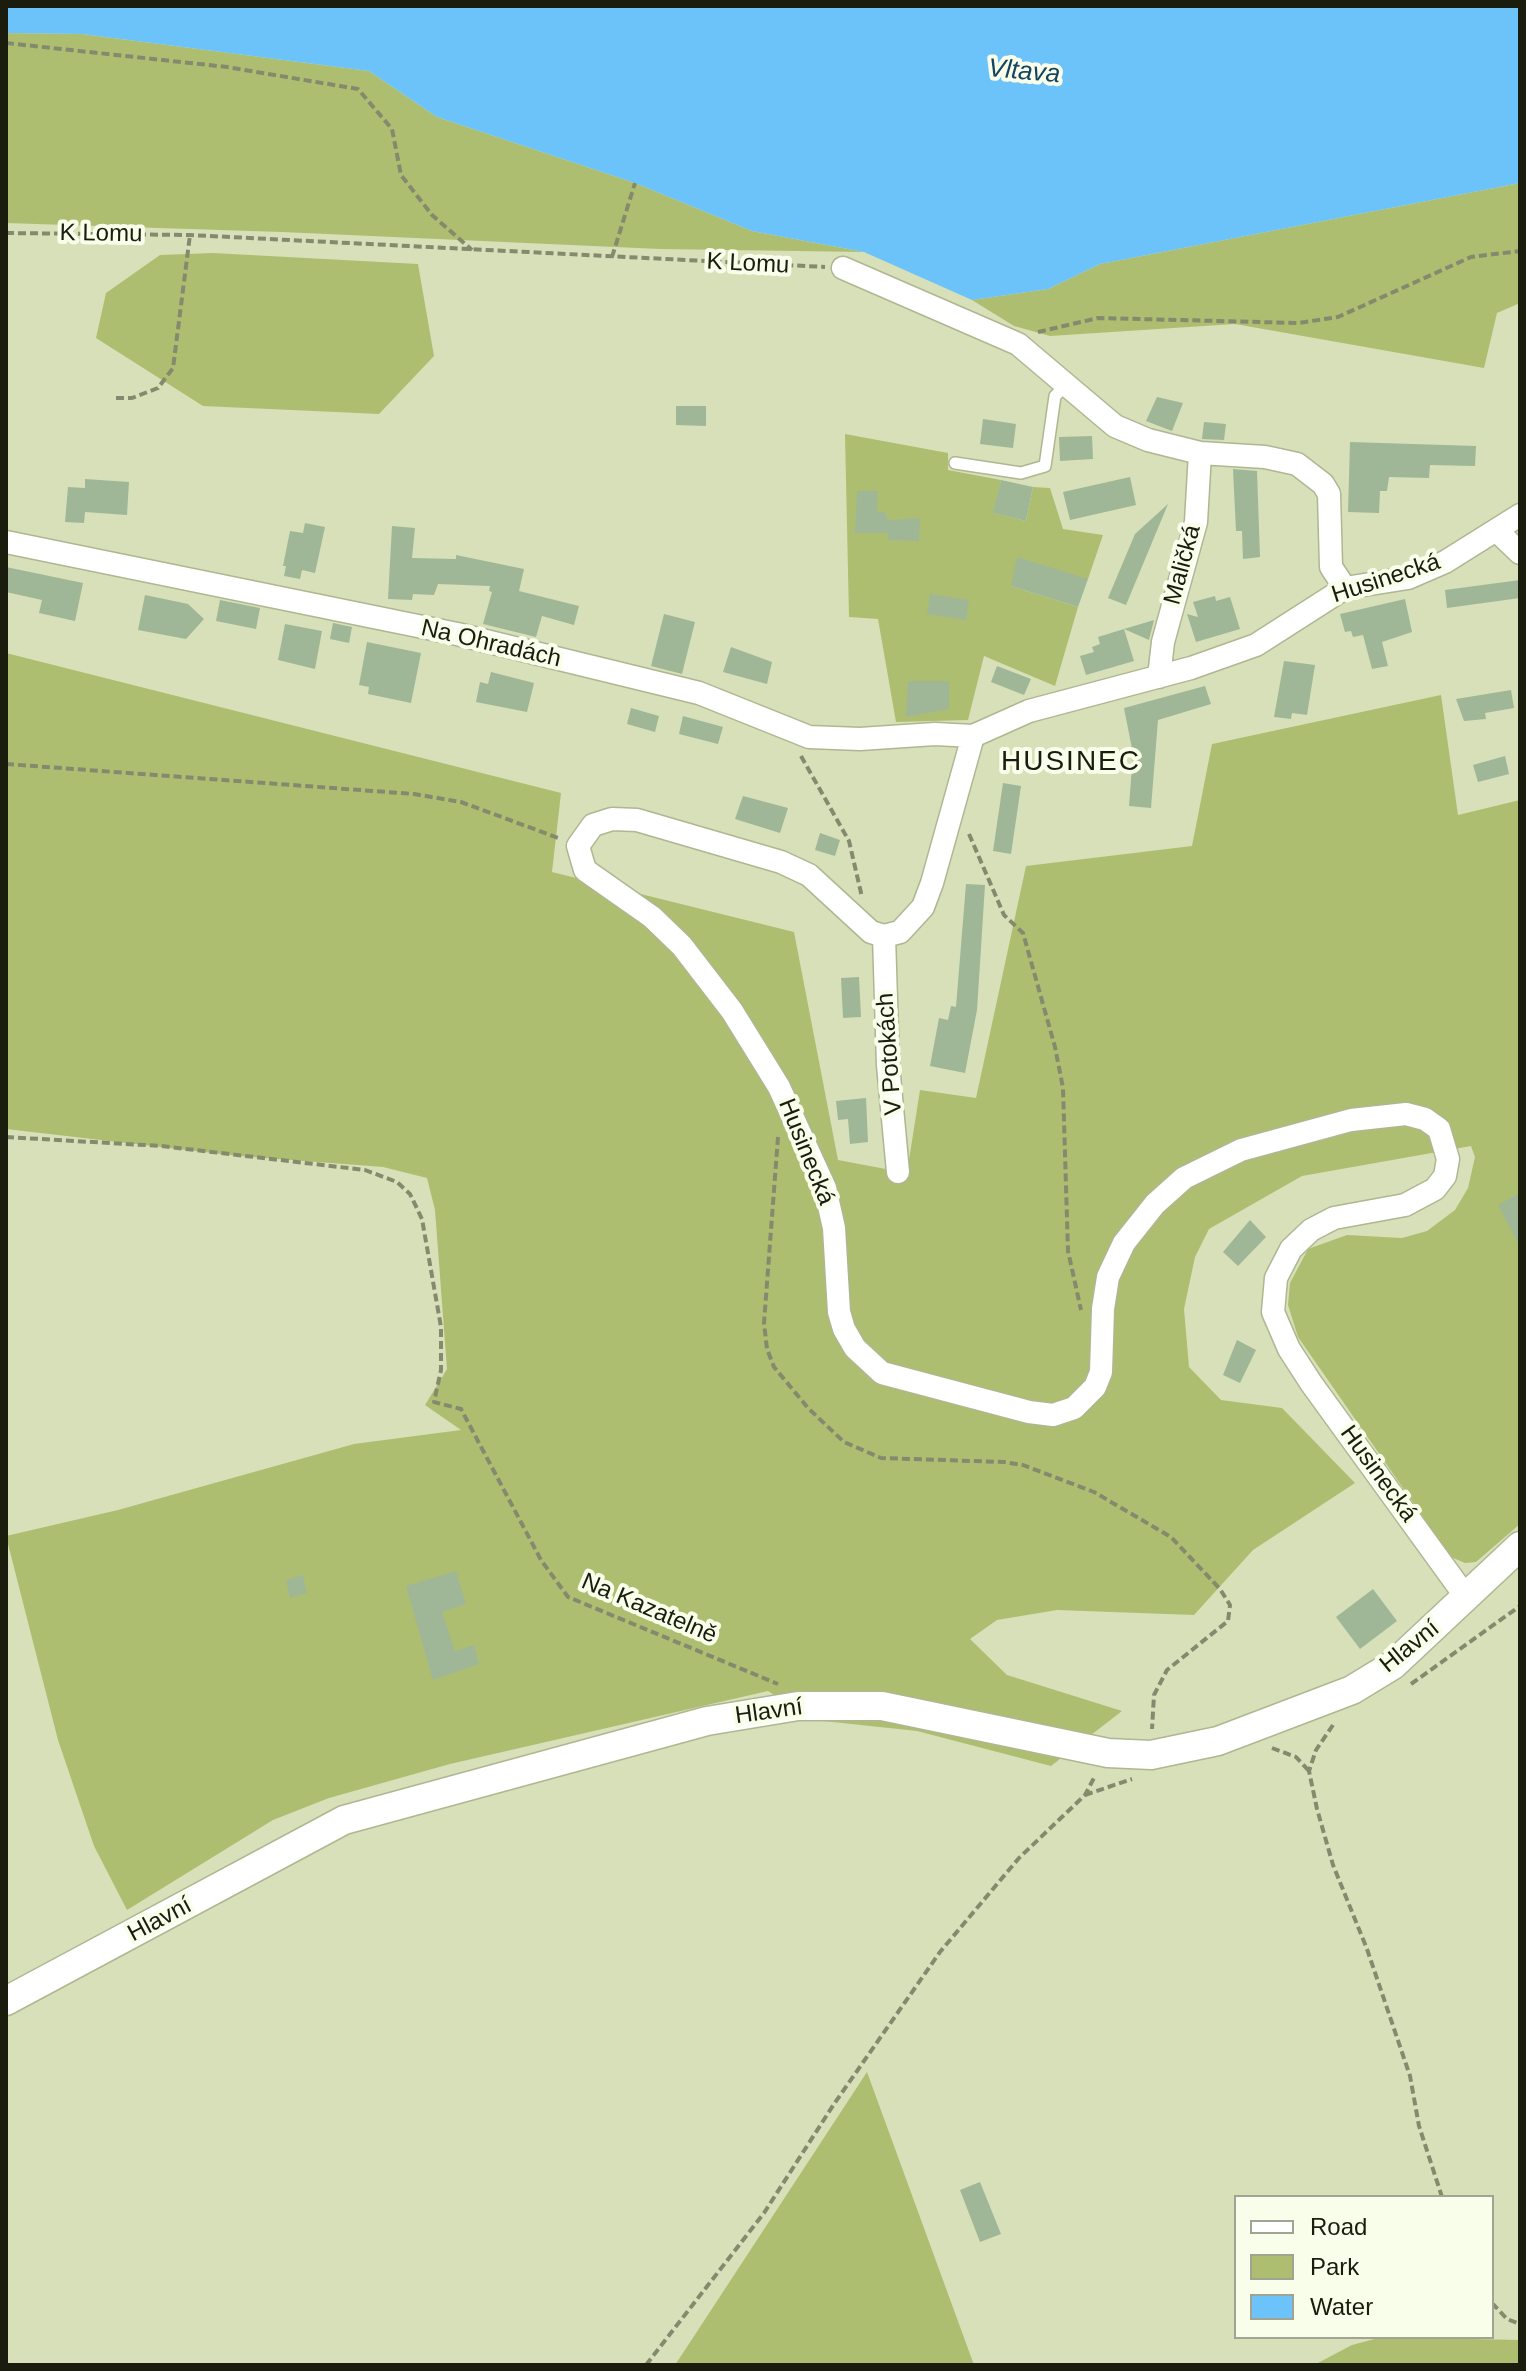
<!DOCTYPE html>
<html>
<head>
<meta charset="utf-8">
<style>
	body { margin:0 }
	#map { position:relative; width:1526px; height:2371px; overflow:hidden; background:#d7e0b8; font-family:Arial,sans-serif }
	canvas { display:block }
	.frame { position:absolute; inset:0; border:8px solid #1a1d0e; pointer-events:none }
	.legend { position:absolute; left:1234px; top:2195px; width:260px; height:144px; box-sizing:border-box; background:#f9feea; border:2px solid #a0a492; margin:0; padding:10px 14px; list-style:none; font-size:24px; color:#1a1d0e }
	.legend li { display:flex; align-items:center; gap:16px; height:40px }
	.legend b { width:40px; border:2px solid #a0a492 }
</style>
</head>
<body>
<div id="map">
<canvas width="1526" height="2371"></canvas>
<div class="frame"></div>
<ul class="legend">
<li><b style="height:10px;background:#fff"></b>Road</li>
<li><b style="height:22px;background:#aebe70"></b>Park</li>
<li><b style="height:22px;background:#6cc3fa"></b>Water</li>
</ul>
</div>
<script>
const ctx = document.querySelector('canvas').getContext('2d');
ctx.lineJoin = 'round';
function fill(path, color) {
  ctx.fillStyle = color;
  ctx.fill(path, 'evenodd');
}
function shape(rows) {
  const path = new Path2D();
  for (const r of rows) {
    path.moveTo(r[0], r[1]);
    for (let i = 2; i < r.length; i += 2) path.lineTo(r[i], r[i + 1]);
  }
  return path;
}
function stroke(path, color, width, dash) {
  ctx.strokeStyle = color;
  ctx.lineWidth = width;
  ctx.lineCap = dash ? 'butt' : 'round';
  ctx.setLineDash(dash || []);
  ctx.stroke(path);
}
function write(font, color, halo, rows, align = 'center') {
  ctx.font = font + ' Arial,sans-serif';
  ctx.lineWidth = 8;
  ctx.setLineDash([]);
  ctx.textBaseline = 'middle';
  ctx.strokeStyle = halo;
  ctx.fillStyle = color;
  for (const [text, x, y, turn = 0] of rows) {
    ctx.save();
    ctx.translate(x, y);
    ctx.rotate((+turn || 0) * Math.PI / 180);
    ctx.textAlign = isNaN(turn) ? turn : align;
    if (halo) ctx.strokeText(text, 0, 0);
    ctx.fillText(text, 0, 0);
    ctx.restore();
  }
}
const green = shape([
	[6,33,82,34,369,71,437,117,635,183,752,231,864,252,660,249,282,232,6,223],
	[1520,183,1520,303,1497,313,1484,368,1235,324,1050,336,1014,326,972,300,1048,289,1100,264],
	[213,253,418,264,434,356,379,414,203,406,96,338,106,293,160,255],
	[845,434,948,453,948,470,1001,480,994,513,1026,521,1033,487,1050,488,1063,529,1103,535,1088,579,1011,586,1078,607,1055,686,984,656,968,720,896,722,878,619,849,617],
	[6,653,561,793,552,872,794,932,838,1160,907,1173,920,1090,976,1098,1026,866,1192,846,1212,744,1441,695,1458,815,1520,800,1520,1524,1476,1562,1465,1563,1451,1557,1298,1337,1288,1305,1290,1283,1308,1249,1347,1235,1402,1238,1427,1231,1455,1210,1468,1188,1475,1157,1471,1146,1302,1176,1209,1229,1195,1257,1184,1309,1189,1367,1221,1400,1282,1408,1355,1483,1253,1550,1194,1615,1057,1610,997,1620,970,1639,1007,1675,1122,1711,1051,1766,917,1731,814,1720,768,1691,450,1764,329,1798,273,1820,127,1910,94,1846,58,1740,6,1536,118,1510,354,1444,461,1430,425,1405,447,1369,435,1210,427,1178,383,1167,239,1156,6,1129],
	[867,2072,974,2365,675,2365,681,2356],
	[1382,2337,1520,2340,1520,2365,1314,2365,1352,2345]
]);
const water = shape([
	[6,6,1520,6,1520,183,1100,264,1048,289,972,300,864,252,752,231,635,183,437,117,369,71,82,34,6,33]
]);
const building = shape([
	[1157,397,1183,403,1172,431,1146,421],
	[676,406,706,406,706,426,676,425],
	[983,419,1016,424,1013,448,980,444],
	[1204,422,1226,424,1224,440,1202,439],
	[1092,436,1093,459,1060,461,1059,437],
	[1350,442,1476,446,1475,466,1430,465,1429,478,1389,477,1387,491,1380,491,1379,513,1348,512],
	[1233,469,1257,471,1260,557,1243,559,1242,531,1236,531],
	[1130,477,1136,505,1070,520,1063,492],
	[85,479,129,482,127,515,85,512,84,523,65,522,68,487,85,488],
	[1001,480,1033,487,1026,521,993,513],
	[857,491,878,491,877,512,885,512,888,520,920,518,919,541,888,540,888,533,855,533],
	[1168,504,1126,605,1108,598,1135,534],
	[305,523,325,527,315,573,302,570,300,579,284,576,286,566,283,566,290,531,303,533],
	[392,526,415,528,412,558,456,559,456,555,524,569,519,591,579,606,574,625,542,616,536,637,483,624,492,592,489,591,490,586,438,584,434,595,413,594,412,600,388,599],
	[1017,557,1088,579,1078,607,1011,586],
	[6,567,83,583,75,621,39,613,42,600,6,592],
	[1520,580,1520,598,1447,608,1445,590],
	[930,594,969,600,966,620,927,614],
	[145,595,188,604,204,619,186,639,138,630],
	[1215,596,1216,601,1230,597,1240,629,1196,642,1187,614,1198,617,1193,602],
	[1405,599,1412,632,1382,642,1388,666,1372,669,1363,635,1353,637,1351,631,1345,632,1340,614],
	[220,600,260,608,256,629,216,621],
	[664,614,695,622,682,674,651,666],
	[1154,620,1149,640,1124,629],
	[333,623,352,627,349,643,330,639],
	[285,624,322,631,315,669,278,660],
	[1124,629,1134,661,1086,675,1080,656,1094,652,1092,647,1100,644,1098,637],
	[367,642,421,653,411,703,368,694,369,687,359,685],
	[731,647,772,662,767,684,723,672],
	[1284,661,1315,665,1307,715,1292,713,1291,719,1274,717],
	[997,666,1031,679,1024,695,991,682],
	[491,672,534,683,527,712,476,702,480,682,488,684],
	[908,681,949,681,949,709,906,717],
	[1205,686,1211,704,1158,720,1151,808,1129,806,1133,754,1124,708],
	[1511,690,1514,708,1485,713,1486,719,1464,721,1456,699],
	[631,708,659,716,655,732,627,724],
	[683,716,723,727,718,744,679,734],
	[1505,756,1509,774,1478,782,1473,765],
	[1003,783,1021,786,1011,854,993,851],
	[743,796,788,808,780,833,735,819],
	[820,833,840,840,835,856,815,850],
	[966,884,985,885,977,1010,965,1073,930,1066,939,1018,948,1020,951,1006,956,1007],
	[859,977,861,1017,843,1018,841,978],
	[866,1098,868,1142,850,1144,848,1119,838,1120,836,1101],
	[1520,1193,1520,1247,1498,1205],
	[1250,1220,1266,1237,1238,1266,1223,1252],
	[1237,1340,1256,1350,1240,1383,1223,1375],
	[456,1571,466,1604,442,1612,455,1651,474,1645,479,1664,433,1680,406,1586],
	[303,1575,307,1593,290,1598,286,1580],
	[1373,1589,1397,1621,1360,1649,1336,1617],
	[980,2182,1001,2234,980,2242,960,2190]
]);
const path = shape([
	[6,43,227,67,358,89,392,129,401,175,432,215,472,250],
	[6,233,190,235,825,267],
	[612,257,635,183],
	[1038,332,1098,318,1298,323,1338,317,1471,257,1520,251],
	[116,398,132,398,158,388,173,368,190,235],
	[801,756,849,841,862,897],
	[6,764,414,794,461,802,561,839],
	[969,834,1004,915,1023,933,1055,1047,1063,1088,1068,1251,1081,1310],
	[6,1137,161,1146,365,1170,397,1182,410,1194,422,1219,441,1327,441,1370,434,1402,461,1409,541,1560,568,1597,778,1684],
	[778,1137,764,1323,767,1349,774,1367,808,1408,844,1442,881,1458,1004,1462,1023,1465,1094,1492,1171,1537,1220,1589,1230,1605,1228,1621,1167,1670,1154,1695,1152,1729],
	[1411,1684,1520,1606],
	[1333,1725,1316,1750,1309,1771,1317,1809,1333,1865,1367,1949,1410,2076,1419,2126,1442,2197],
	[1272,1748,1296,1757,1309,1771],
	[1085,1795,1132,1779],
	[1492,2303,1507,2319,1520,2324],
	[646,2365,764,2213,834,2104,940,1952,1019,1858,1085,1795,1095,1776]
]);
const service = shape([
	[955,463,1021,473,1045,466,1055,396,1064,387]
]);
const minor = shape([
	[843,268,1018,344,1115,426,1148,440,1200,453,1265,457,1297,464,1323,484,1329,494,1331,567,1345,588],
	[1497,531,1520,553],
	[6,542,457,634,699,693,809,737,860,739,935,734,973,736],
	[1159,677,1163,642,1196,522,1200,453],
	[884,936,888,1065,898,1172],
	[1466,1597,1311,1383,1289,1349,1273,1312,1276,1278,1291,1249,1311,1230,1334,1218,1405,1205,1435,1189,1445,1176,1448,1159,1439,1129,1425,1119,1406,1114,1351,1120,1241,1150,1184,1178,1155,1204,1124,1243,1108,1277,1103,1309,1101,1372,1095,1387,1074,1408,1053,1415,1029,1412,882,1373,855,1348,844,1329,839,1312,834,1228,825,1188,779,1087,732,1011,682,946,652,917,585,870,578,846,593,825,612,819,637,820,781,862,809,875,871,932,884,936,900,932,923,907,932,883,973,736,1029,711,1191,668,1256,645,1345,588,1408,578,1445,562,1520,515]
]);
const tertiary = shape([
	[6,2001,344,1820,707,1721,798,1706,882,1706,1108,1753,1151,1755,1218,1741,1352,1690,1393,1665,1520,1546]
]);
const streetNames = [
	["K Lomu",101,234,1],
	["K Lomu",748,264,3],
	["Maličká",1183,565,-75],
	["Husinecká",1386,579,-18],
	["Na Ohradách",491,644,13],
	["V Potokách",890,1054,-94],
	["Husinecká",806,1152,68],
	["Husinecká",1378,1474,54],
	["Na Kazatelně",649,1609,23],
	["Hlavní",1410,1647,-39],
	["Hlavní",769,1712,-8],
	["Hlavní",160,1920,-28]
];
const waterNames = [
	["Vltava",1024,72,5]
];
const quarterNames = [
	["HUSINEC",1071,762]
];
fill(green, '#aebe70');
fill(water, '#6cc3fa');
fill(building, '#9fb797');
stroke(service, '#aeb791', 14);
stroke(minor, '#aeb791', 25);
stroke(tertiary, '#aeb791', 31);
stroke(path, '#848a6d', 4, [8, 4]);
stroke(service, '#fff', 11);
stroke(minor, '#fff', 22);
stroke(tertiary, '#fff', 28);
write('24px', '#1a1d0e', '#f9feea', streetNames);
write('italic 26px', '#144460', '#f9feea', waterNames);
ctx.letterSpacing = '2px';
write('28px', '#1a1d0e', '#f9feea', quarterNames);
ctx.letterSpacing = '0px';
</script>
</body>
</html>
